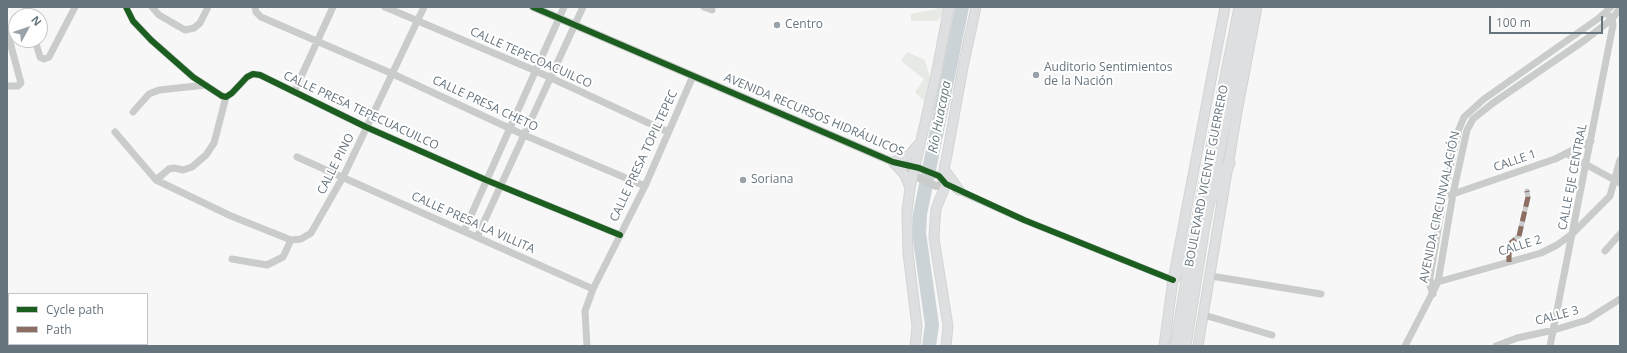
<!DOCTYPE html>
<html>
<head>
<meta charset="utf-8">
<style>
	body { margin:0 }
	#map { position:relative; width:1627px; height:353px; overflow:hidden; background:#f7f7f7; font-family:"Open Sans",sans-serif }
	canvas { display:block }
	.frame { position:absolute; inset:0; border:8px solid #66747e; pointer-events:none }
	.legend { position:absolute; left:8px; top:293px; width:140px; height:52px; box-sizing:border-box; background:#fff; border:1px solid #c2c7cb; margin:0; padding:5px 7px; list-style:none; font-size:12px; color:#66747e }
	.legend li { display:flex; align-items:center; gap:8px; height:20px }
	.legend b { width:20px; border:1px solid #c2c7cb }
	.north { position:absolute; left:8px; top:8px; width:40px; height:40px; box-sizing:border-box; background:#fff; border:1px solid #c2c7cb; border-radius:50%; rotate:50deg; font-size:11px; font-weight:700; line-height:16px; text-align:center; color:#66747e }
	.north::after { content:''; display:block; margin:auto; width:14px; height:18px; background:#99a2a8; clip-path:polygon(50% 0,100% 100%,50% 72%,0 100%) }
	.scale { position:absolute; left:1489px; top:16px; width:114px; height:18px; box-sizing:border-box; border:2px solid #66747e; border-top:0; padding-left:5px; font-size:12px; line-height:14px; white-space:nowrap; color:#66747e; -webkit-text-stroke:3px #fff; paint-order:stroke }
</style>
</head>
<body>
<div id="map">
<canvas width="1627" height="353"></canvas>
<div class="frame"></div>
<ul class="legend">
<li><b style="height:5px;background:#1b5e20"></b>Cycle path</li>
<li><b style="height:5px;background:#8d6e63"></b>Path</li>
</ul>
<div class="north">N</div>
<div class="scale">100 m</div>
</div>
<script>
const ctx = document.querySelector('canvas').getContext('2d');
ctx.lineJoin = 'round';
function fill(path, color) {
  ctx.fillStyle = color;
  ctx.fill(path, 'evenodd');
}
function shape(rows) {
  const path = new Path2D();
  for (const r of rows) {
    path.moveTo(r[0], r[1]);
    for (let i = 2; i < r.length; i += 2) path.lineTo(r[i], r[i + 1]);
  }
  return path;
}
function stroke(path, color, width, dash) {
  ctx.strokeStyle = color;
  ctx.lineWidth = width;
  ctx.lineCap = dash ? 'butt' : 'round';
  ctx.setLineDash(dash || []);
  ctx.stroke(path);
}
function write(font, color, halo, rows, align = 'center') {
  ctx.font = font + ' "Open Sans",sans-serif';
  ctx.lineWidth = 4;
  ctx.setLineDash([]);
  ctx.textBaseline = 'middle';
  ctx.strokeStyle = halo;
  ctx.fillStyle = color;
  for (const [text, x, y, turn = 0] of rows) {
    ctx.save();
    ctx.translate(x, y);
    ctx.rotate((+turn || 0) * Math.PI / 180);
    ctx.textAlign = isNaN(turn) ? turn : align;
    if (halo) ctx.strokeText(text, 0, 0);
    ctx.fillText(text, 0, 0);
    ctx.restore();
  }
}
const green = shape([
	[937,7,945,7,941,17,937,21,911,21,911,14,937,9],
	[907,52,925,60,930,77,924,101,915,92,924,79,901,61]
]);
const river = shape([
	[929,346,932,325,919,233,920,214,962,7]
]);
const pedestrian = shape([
	[1509,262,1509,249,1511,243,1519,236,1528,197,1527,191]
]);
const minor = shape([
	[26,7,28,16],
	[126,7,133,21,151,40,193,77,222,96,226,97,232,93,247,77,253,74,260,75,366,127,486,180,620,235],
	[152,7,159,15,185,30,194,28,200,23,208,7],
	[255,7,256,12,261,17,393,74,524,135,645,186],
	[385,7,536,71,668,132],
	[704,7,712,10],
	[7,31,21,83,18,86,7,86],
	[35,40,40,57,44,59,49,57,75,7],
	[294,92,333,7],
	[133,112,149,94,159,90,206,85],
	[115,132,156,180,231,216,291,240,301,239,311,233,343,177,424,7],
	[1567,154,1620,183],
	[297,157,593,289],
	[156,180,169,169,174,168,183,170,192,167,206,155,214,143,226,97],
	[955,189,1024,220,1173,280],
	[1450,195,1555,159,1591,141],
	[464,231,564,7],
	[477,237,583,7],
	[1605,251,1620,234],
	[232,259,267,265,283,257,291,240],
	[1211,276,1321,294],
	[1434,283,1541,253,1557,245,1572,234,1610,196,1620,160],
	[1433,294,1429,283,1444,195,1459,129,1464,117,1484,99,1599,18,1611,7],
	[1204,315,1272,335],
	[587,346,585,311,593,289,645,186,693,76],
	[1405,346,1438,282,1453,194,1467,130,1473,119,1493,103,1585,40,1612,19,1620,8],
	[1496,346,1517,338,1554,330,1587,320,1620,299],
	[1550,346,1613,25,1612,19,1609,16]
]);
const tertiary = shape([
	[533,7,893,162,919,168,939,176,946,184],
	[909,173,936,186,946,184]
]);
const secondary = shape([
	[946,172,959,190],
	[910,188,905,175,893,162,909,155,920,143],
	[915,346,917,326,908,253,907,211,910,188,936,75,949,7],
	[946,346,948,326,934,238,935,221,936,209,946,184,944,169,947,155,963,67,976,7],
	[1164,346,1173,280,1225,7],
	[1198,346,1237,112,1257,7]
]);
const trunk = shape([
	[1216,196,1229,163],
	[1173,280,1189,246],
	[1176,346,1195,232,1240,7],
	[1185,346,1204,226,1248,7]
]);
const quiet = shape([
	[1509,262,1509,249,1511,243,1519,236,1528,197,1527,191]
]);
const cycleway = shape([
	[126,7,133,21,151,40,193,77,222,96,226,97,232,93,247,77,253,74,260,75,366,127,486,180,620,235],
	[533,7,893,162,919,168,939,176,946,184,1024,220,1173,280]
]);
const markers = [
	[777,25,4,"#99a2a8"],
	[1036,75,4,"#99a2a8"],
	[743,180,4,"#99a2a8"]
];
const poiNames = [
	["Centro",785,25],
	["Auditorio Sentimientos",1044,68],
	["de la Nación",1044,82],
	["Soriana",751,180]
];
const streetNames = [
	["CALLE TEPECOACUILCO",531,58,24],
	["CALLE PRESA CHETO",485,104,25],
	["CALLE PRESA TEPECUACUILCO",361,111,25],
	["AVENIDA RECURSOS HIDRÁULICOS",814,115,23],
	["CALLE PRESA TOPILTEPEC",644,156,-65],
	["CALLE 1",1515,161,-19],
	["CALLE PINO",336,164,-63],
	["BOULEVARD VICENTE GUERRERO",1207,176,-79],
	["CALLE EJE CENTRAL",1573,177,-79],
	["AVENIDA CIRCUNVALACIÓN",1440,207,-78],
	["CALLE PRESA LA VILLITA",473,223,24],
	["CALLE 2",1520,246,-17],
	["CALLE 3",1557,316,-15]
];
const waterNames = [
	["Río Huacapa",940,117,-79]
];
fill(green, '#e6e9e4');
stroke(river, '#ccd3d6', 14);
stroke(secondary, '#d3d4d5', 11);
stroke(trunk, '#d3d4d4', 13);
stroke(pedestrian, '#cacccc', 5);
stroke(minor, '#cacccc', 7);
stroke(tertiary, '#cacccc', 8);
stroke(secondary, '#dedfe0', 9);
stroke(trunk, '#dedfe0', 11);
stroke(quiet, '#8d6e63', 5, [10, 5]);
stroke(cycleway, '#1b5e20', 6);
for (const [x, y, r, color] of markers) {
  const dot = new Path2D();
  dot.arc(x, y, r, 0, 2 * Math.PI);
  ctx.fillStyle = color;
  ctx.fill(dot);
  stroke(dot, '#fff', 1.5);
}
write('12px', '#66747e', '#fff', poiNames, 'left');
write('12px', '#66747e', '#fff', streetNames);
write('italic 13px', '#66797f', '#fff', waterNames);
</script>
</body>
</html>
